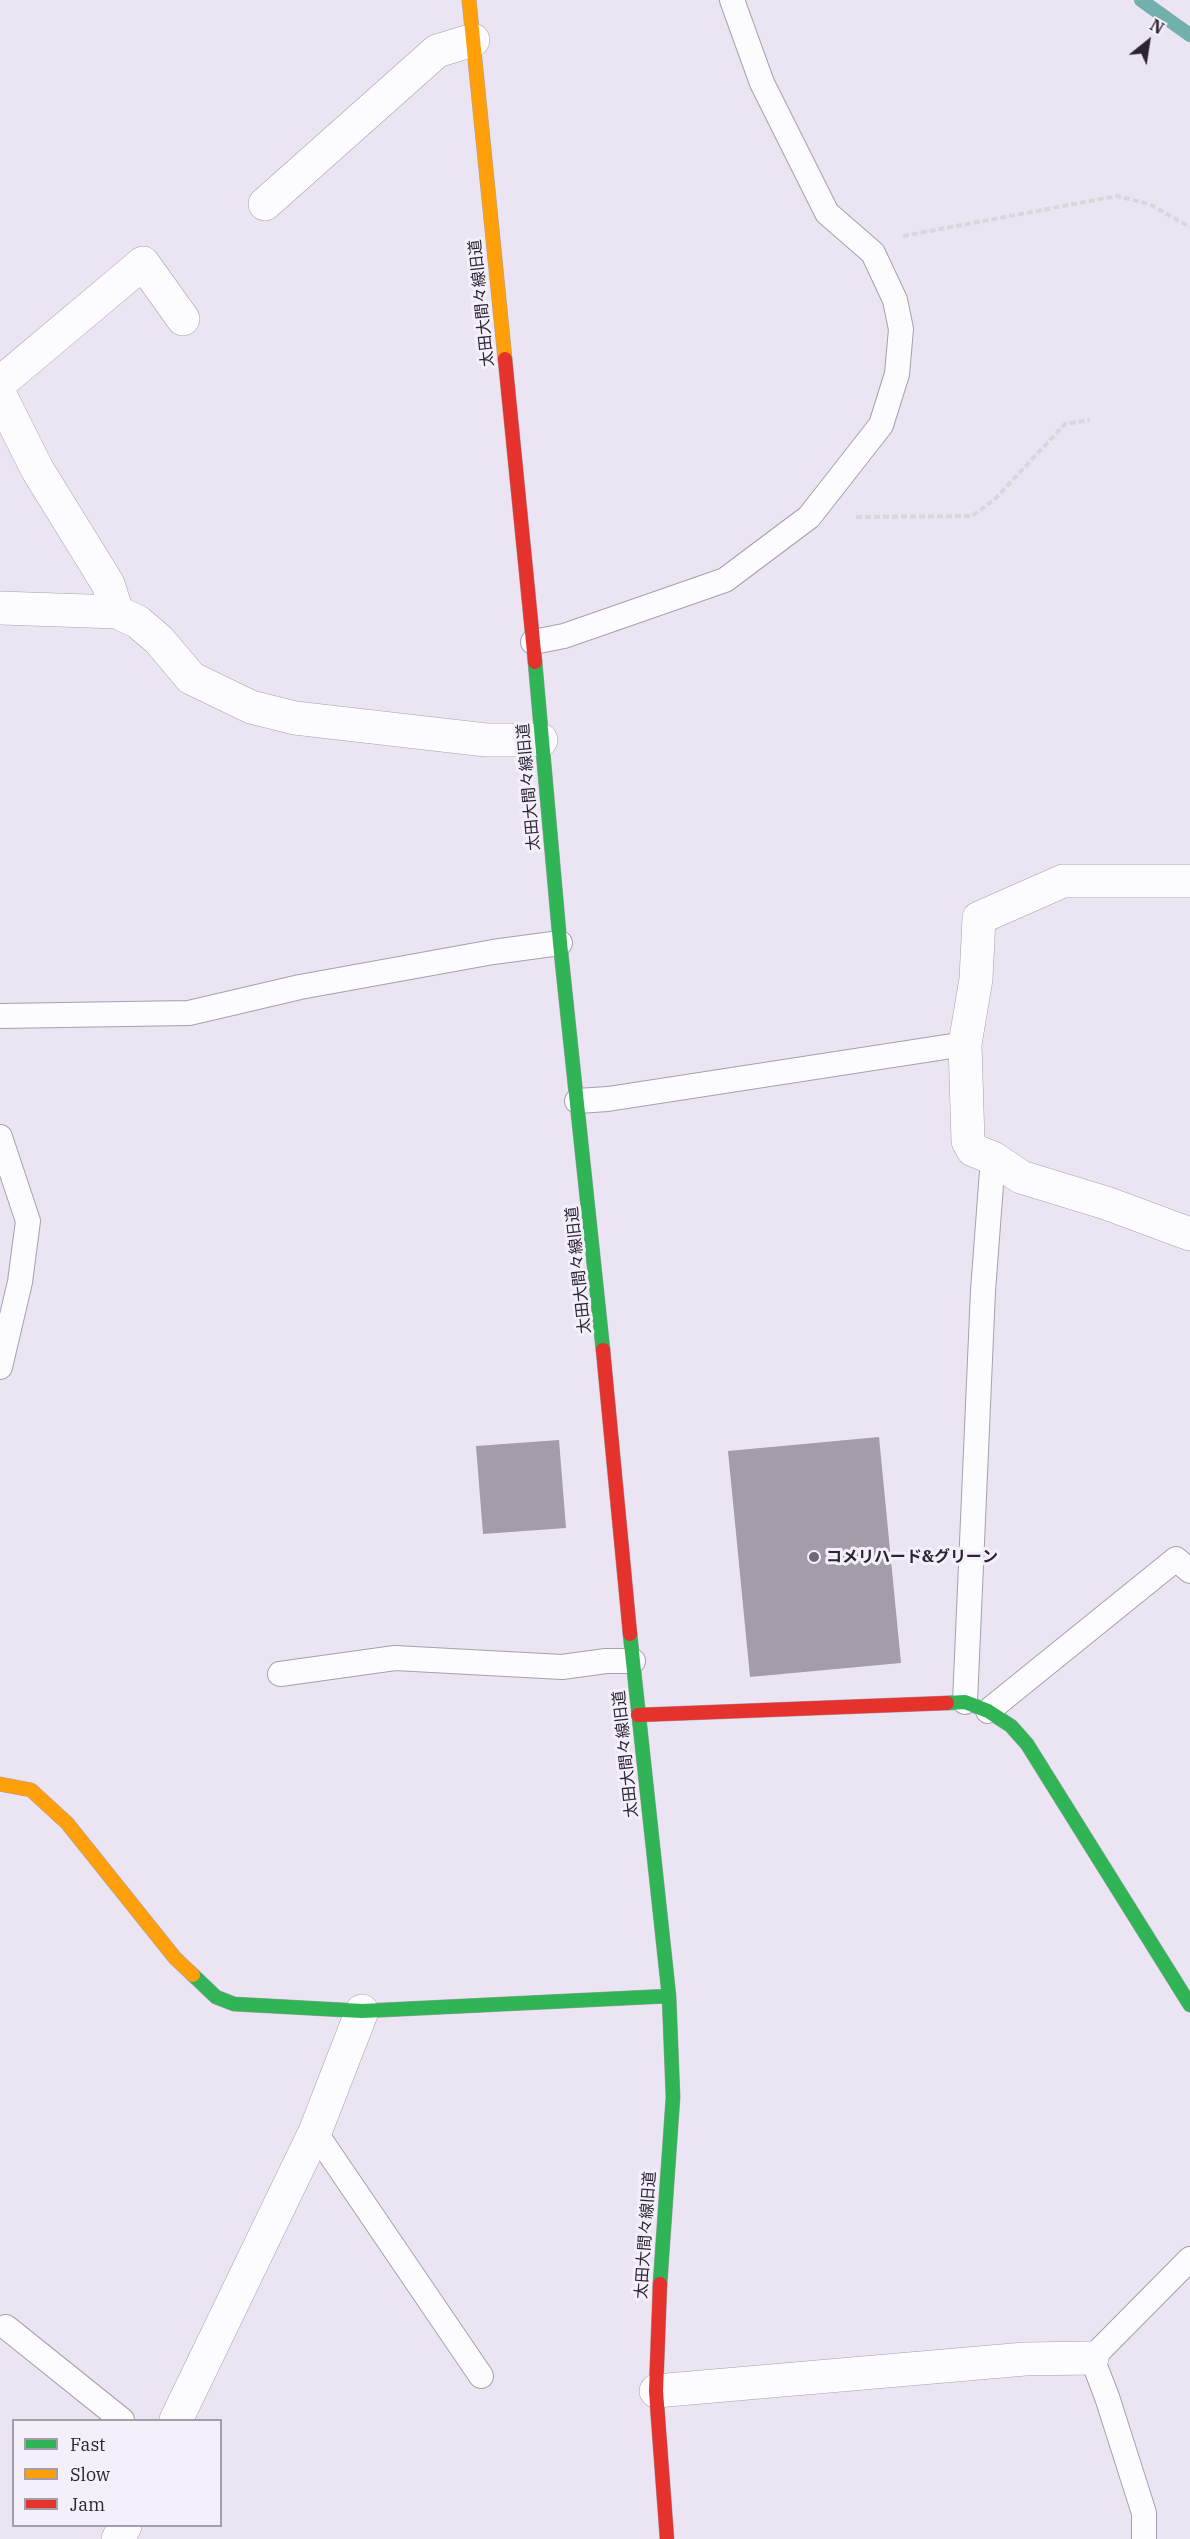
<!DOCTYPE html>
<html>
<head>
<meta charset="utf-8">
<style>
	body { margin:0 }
	#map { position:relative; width:1190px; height:2539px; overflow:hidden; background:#ebe5f3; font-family:"IBM Plex Serif",serif }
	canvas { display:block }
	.legend { position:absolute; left:12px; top:2419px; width:210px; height:108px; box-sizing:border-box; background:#f4f0f9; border:2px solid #a49eab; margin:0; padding:8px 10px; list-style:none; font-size:18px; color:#2c2435 }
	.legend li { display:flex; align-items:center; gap:12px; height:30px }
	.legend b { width:30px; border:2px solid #a49eab }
	.north { position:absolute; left:1118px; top:12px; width:60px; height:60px; -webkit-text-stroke:4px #f4f0f9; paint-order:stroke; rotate:30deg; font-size:16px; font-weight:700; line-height:24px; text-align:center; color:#2c2435 }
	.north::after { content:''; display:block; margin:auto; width:21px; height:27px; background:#2c2435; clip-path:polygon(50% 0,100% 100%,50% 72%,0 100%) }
</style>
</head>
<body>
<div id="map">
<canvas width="1190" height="2539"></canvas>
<ul class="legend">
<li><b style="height:8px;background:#30b455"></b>Fast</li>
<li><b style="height:8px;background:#ff9f0a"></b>Slow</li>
<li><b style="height:8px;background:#e5322d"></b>Jam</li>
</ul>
<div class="north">N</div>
</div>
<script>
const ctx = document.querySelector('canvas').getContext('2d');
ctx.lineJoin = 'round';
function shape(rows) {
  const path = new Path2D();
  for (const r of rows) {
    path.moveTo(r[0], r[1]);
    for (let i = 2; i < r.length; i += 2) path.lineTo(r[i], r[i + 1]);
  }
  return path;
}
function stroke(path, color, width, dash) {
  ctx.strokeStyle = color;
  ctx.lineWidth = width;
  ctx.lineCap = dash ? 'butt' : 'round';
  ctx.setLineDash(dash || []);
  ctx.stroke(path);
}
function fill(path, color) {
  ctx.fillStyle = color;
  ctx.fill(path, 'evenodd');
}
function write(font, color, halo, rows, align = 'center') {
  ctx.font = font + ' "IBM Plex Serif","Noto Sans JP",serif';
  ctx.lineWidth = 6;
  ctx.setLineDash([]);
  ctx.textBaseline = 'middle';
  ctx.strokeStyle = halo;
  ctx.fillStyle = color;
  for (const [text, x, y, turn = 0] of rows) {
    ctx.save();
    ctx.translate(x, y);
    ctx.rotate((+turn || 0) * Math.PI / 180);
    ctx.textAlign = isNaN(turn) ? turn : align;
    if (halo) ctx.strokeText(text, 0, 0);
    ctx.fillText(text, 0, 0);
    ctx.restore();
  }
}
const stream = shape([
	[1141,0,1190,35]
]);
const building = shape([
	[879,1437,901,1663,750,1677,728,1451],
	[559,1440,566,1528,483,1534,476,1446]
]);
const path = shape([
	[903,236,1117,196,1149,204,1190,227],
	[856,517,972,516,994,500,1065,424,1090,420]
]);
const lane = shape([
	[533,642,564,636,725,580,809,517,881,425,897,374,901,329,895,300,873,253,827,213,762,83,732,0],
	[0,1016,189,1013,300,987,493,952,560,943],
	[577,1101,608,1099,965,1044],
	[0,1137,28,1221,20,1282,0,1367],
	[280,1674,395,1658,562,1667,606,1661,633,1661],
	[965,1702,983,1291,993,1158],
	[988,1711,1176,1559,1190,1571],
	[315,2132,481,2376],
	[6,2327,122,2420],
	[1144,2539,1144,2513,1107,2397,1092,2358,1190,2259]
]);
const street = shape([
	[265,204,437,51,473,40],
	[0,383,143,263,183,319],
	[0,395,37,469,108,584,117,612],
	[0,608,117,612,138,622,159,640,191,678,251,707,295,718,486,740,541,740],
	[1190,881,1063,881,979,918,976,979,965,1044,968,1141,973,1150,993,1158,1021,1177,1106,1203,1190,1234],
	[656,2391,1025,2359,1092,2358],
	[176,2420,315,2132,362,2011],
	[118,2539,125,2526]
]);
const fast = shape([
	[535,662,560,943,603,1350],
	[630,1634,669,1996,673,2097,660,2284],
	[947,1703,965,1702,988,1711,1011,1726,1027,1744,1190,2005],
	[193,1975,216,1997,234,2004,362,2011,669,1996]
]);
const slow = shape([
	[469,0,505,359],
	[0,1784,31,1790,67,1823,175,1958,193,1975]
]);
const jam = shape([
	[505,359,535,662],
	[603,1350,630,1634],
	[638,1715,947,1703],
	[660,2284,656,2391,667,2539]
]);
const markers = [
	[814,1557,6,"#6f6878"]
];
const streetNames = [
	["太田大間々線旧道",482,303,-96],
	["太田大間々線旧道",529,787,-95],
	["太田大間々線旧道",579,1270,-96],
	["太田大間々線旧道",626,1754,-96],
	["太田大間々線旧道",646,2235,-86]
];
const poiNames = [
	["コメリハード&グリーン",826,1557]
];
stroke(stream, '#71b0ad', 14);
fill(building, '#a59ca9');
stroke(lane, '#a6a0ad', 26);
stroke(street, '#a6a0ad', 34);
stroke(fast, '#a6a0ad', 15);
stroke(slow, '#a6a0ad', 15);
stroke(jam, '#a6a0ad', 15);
stroke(path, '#d8d7da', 4, [6, 3]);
stroke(lane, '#fcfbfd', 24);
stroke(street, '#fcfbfd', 33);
stroke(fast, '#30b455', 14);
stroke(slow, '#ff9f0a', 14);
stroke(jam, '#e5322d', 14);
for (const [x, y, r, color] of markers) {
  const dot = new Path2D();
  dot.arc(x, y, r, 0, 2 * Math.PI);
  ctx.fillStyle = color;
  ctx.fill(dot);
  stroke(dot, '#f4f0f9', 2);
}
write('16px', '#2c2435', '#f4f0f9', streetNames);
write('bold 16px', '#2c2435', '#f4f0f9', poiNames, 'left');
</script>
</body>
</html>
